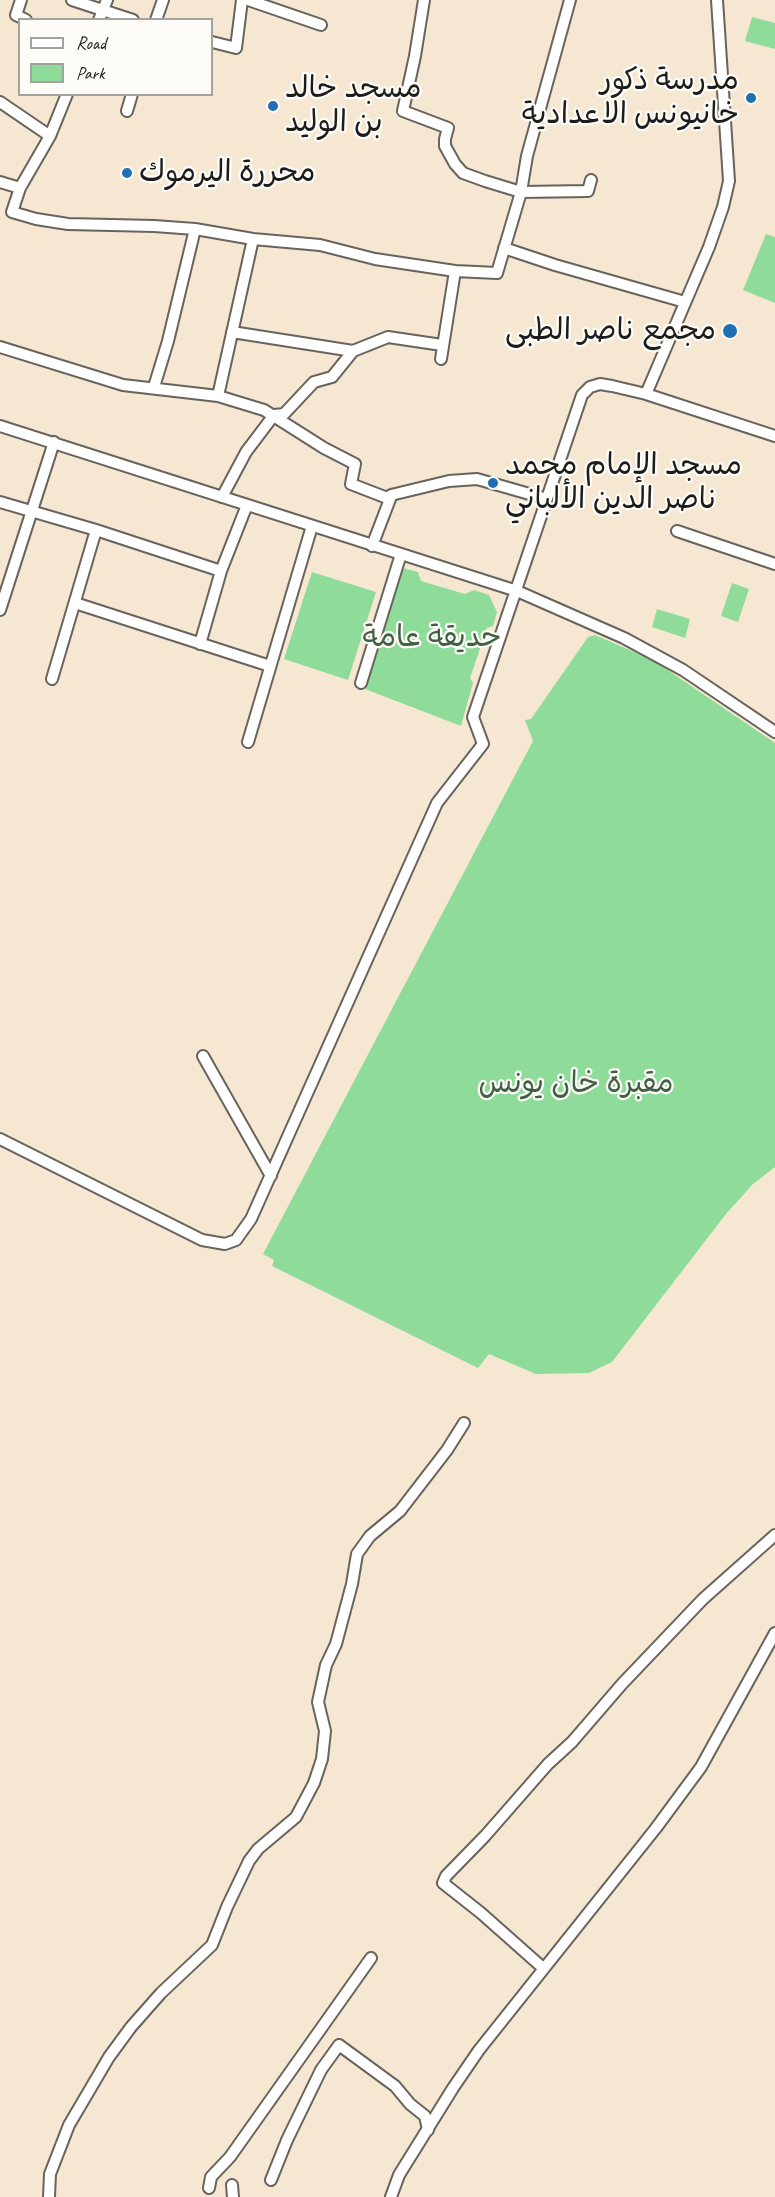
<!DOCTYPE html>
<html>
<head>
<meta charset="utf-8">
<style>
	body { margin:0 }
	#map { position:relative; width:775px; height:2197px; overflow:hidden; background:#f6e7d2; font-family:Caveat,sans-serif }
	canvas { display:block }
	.legend { position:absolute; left:18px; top:18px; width:195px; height:78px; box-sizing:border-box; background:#fdfcf7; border:2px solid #a3a29f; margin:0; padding:8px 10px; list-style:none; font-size:18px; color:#1c1c1c }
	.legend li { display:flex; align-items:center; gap:12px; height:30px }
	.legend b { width:30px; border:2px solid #a3a29f }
</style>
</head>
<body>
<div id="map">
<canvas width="775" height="2197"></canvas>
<ul class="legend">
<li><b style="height:8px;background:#fff"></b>Road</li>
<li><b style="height:16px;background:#8fdc9a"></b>Park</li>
</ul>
</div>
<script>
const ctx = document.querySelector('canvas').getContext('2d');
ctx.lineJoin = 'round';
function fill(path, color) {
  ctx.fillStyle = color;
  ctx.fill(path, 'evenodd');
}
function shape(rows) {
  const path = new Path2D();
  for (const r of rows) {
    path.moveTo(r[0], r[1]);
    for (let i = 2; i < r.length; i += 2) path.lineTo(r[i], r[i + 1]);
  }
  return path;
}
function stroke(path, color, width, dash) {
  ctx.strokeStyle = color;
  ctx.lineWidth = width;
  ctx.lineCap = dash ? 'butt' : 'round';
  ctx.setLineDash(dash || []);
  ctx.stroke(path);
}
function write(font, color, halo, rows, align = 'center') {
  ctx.font = font + ' Caveat,"Playpen Sans Arabic",sans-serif';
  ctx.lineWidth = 4.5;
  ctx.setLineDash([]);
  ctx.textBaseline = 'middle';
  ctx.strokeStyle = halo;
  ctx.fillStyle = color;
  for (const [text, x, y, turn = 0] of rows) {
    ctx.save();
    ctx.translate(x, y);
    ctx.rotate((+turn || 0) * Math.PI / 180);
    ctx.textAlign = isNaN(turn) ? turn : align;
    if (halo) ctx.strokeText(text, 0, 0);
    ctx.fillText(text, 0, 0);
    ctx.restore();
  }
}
const green = shape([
	[752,17,775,23,775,49,745,41],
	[766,234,775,237,775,303,743,290],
	[403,568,418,572,421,581,465,594,474,590,489,595,497,612,493,626,487,628,470,678,473,683,461,726,365,689],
	[312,572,376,592,348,680,284,659],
	[732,583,749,589,738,622,721,616],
	[657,609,690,619,685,638,652,627],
	[595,635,653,660,775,743,775,1167,753,1184,726,1214,612,1362,589,1373,536,1374,489,1354,478,1368,272,1266,274,1260,263,1254,533,741,525,720,531,719,588,637]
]);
const minor = shape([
	[21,0,16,15,26,20],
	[72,0,133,20],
	[248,0,321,25],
	[424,0,415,56,403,111,448,128,445,139,445,146,455,164,463,173,485,181,521,192,588,191,591,180],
	[99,20,107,0],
	[156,20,163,0],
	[212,42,236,48,242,0],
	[67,94,50,136,20,188,12,212,36,219,68,224,154,226,195,229,253,239,320,245,375,259,455,271,497,273,521,192,527,156,570,0],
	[0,102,50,136],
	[127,111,132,94],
	[0,182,20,188],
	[504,248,555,265,685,302],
	[232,332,353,351],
	[0,347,123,385,218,396,264,410,324,448,355,464,351,484,390,499,391,495,449,481,477,479,547,499],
	[441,359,455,271],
	[154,387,168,341,195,229],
	[646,394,709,247,723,207,729,181,717,0],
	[218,396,253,239],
	[0,426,517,591,624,638,683,670,775,732],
	[222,497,246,452,274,415,284,414,314,382,332,377,353,351,388,337,442,345],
	[0,502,96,530,221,571],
	[677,531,775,564],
	[372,546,390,499],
	[75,603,270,666],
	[0,610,54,442],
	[200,644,221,571,247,505],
	[52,679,96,530],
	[361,683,401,554],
	[248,742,312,526],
	[203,1056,271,1176],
	[0,1139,202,1240,225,1244,236,1240,251,1219,437,803,483,744,473,717,582,395,590,387,600,384,612,386,646,394,775,436],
	[543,1968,481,1913,443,1883,446,1876,485,1836,548,1764,572,1742,622,1684,703,1599,775,1535],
	[271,2180,287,2140,321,2070,339,2045,395,2086,410,2104,425,2116,428,2130],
	[232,2185,233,2197],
	[209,2188,211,2177,230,2157,371,1958],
	[49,2197,50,2174,69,2125,109,2057,131,2027,161,1993,212,1945,227,1907,249,1861,258,1849,296,1817,314,1783,322,1759,325,1731,318,1702,326,1665,336,1644,352,1584,357,1554,370,1536,400,1511,447,1450,464,1423],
	[391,2197,399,2175,453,2088,479,2050,656,1828,701,1767,775,1633]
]);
const markers = [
	[751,98,6,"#1f6fb2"],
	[273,106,6,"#1f6fb2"],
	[127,173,6,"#1f6fb2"],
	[730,331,8,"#1f6fb2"],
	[493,483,6,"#1f6fb2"]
];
const poiNames = [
	["مدرسة ذكور",739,81,"right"],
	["خانيونس الاعدادية",739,115,"right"],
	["مسجد خالد",285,89],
	["بن الوليد",285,123],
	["محررة اليرموك",139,173],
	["مجمع ناصر الطبى",716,331,"right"],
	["مسجد الإمام محمد",505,466],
	["ناصر الدين الألباني",505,500]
];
const parkNames = [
	["حديقة عامة",432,638],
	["مقبرة خان يونس",576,1084]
];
fill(green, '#8fdc9a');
stroke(minor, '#68635c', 14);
stroke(minor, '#fff', 10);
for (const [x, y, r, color] of markers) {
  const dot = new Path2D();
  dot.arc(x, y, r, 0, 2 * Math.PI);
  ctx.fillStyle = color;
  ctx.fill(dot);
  stroke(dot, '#fdfcf7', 2);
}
write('30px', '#1c1c1c', '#fdfcf7', poiNames, 'left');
write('30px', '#445f48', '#fdfcf7', parkNames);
</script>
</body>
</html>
